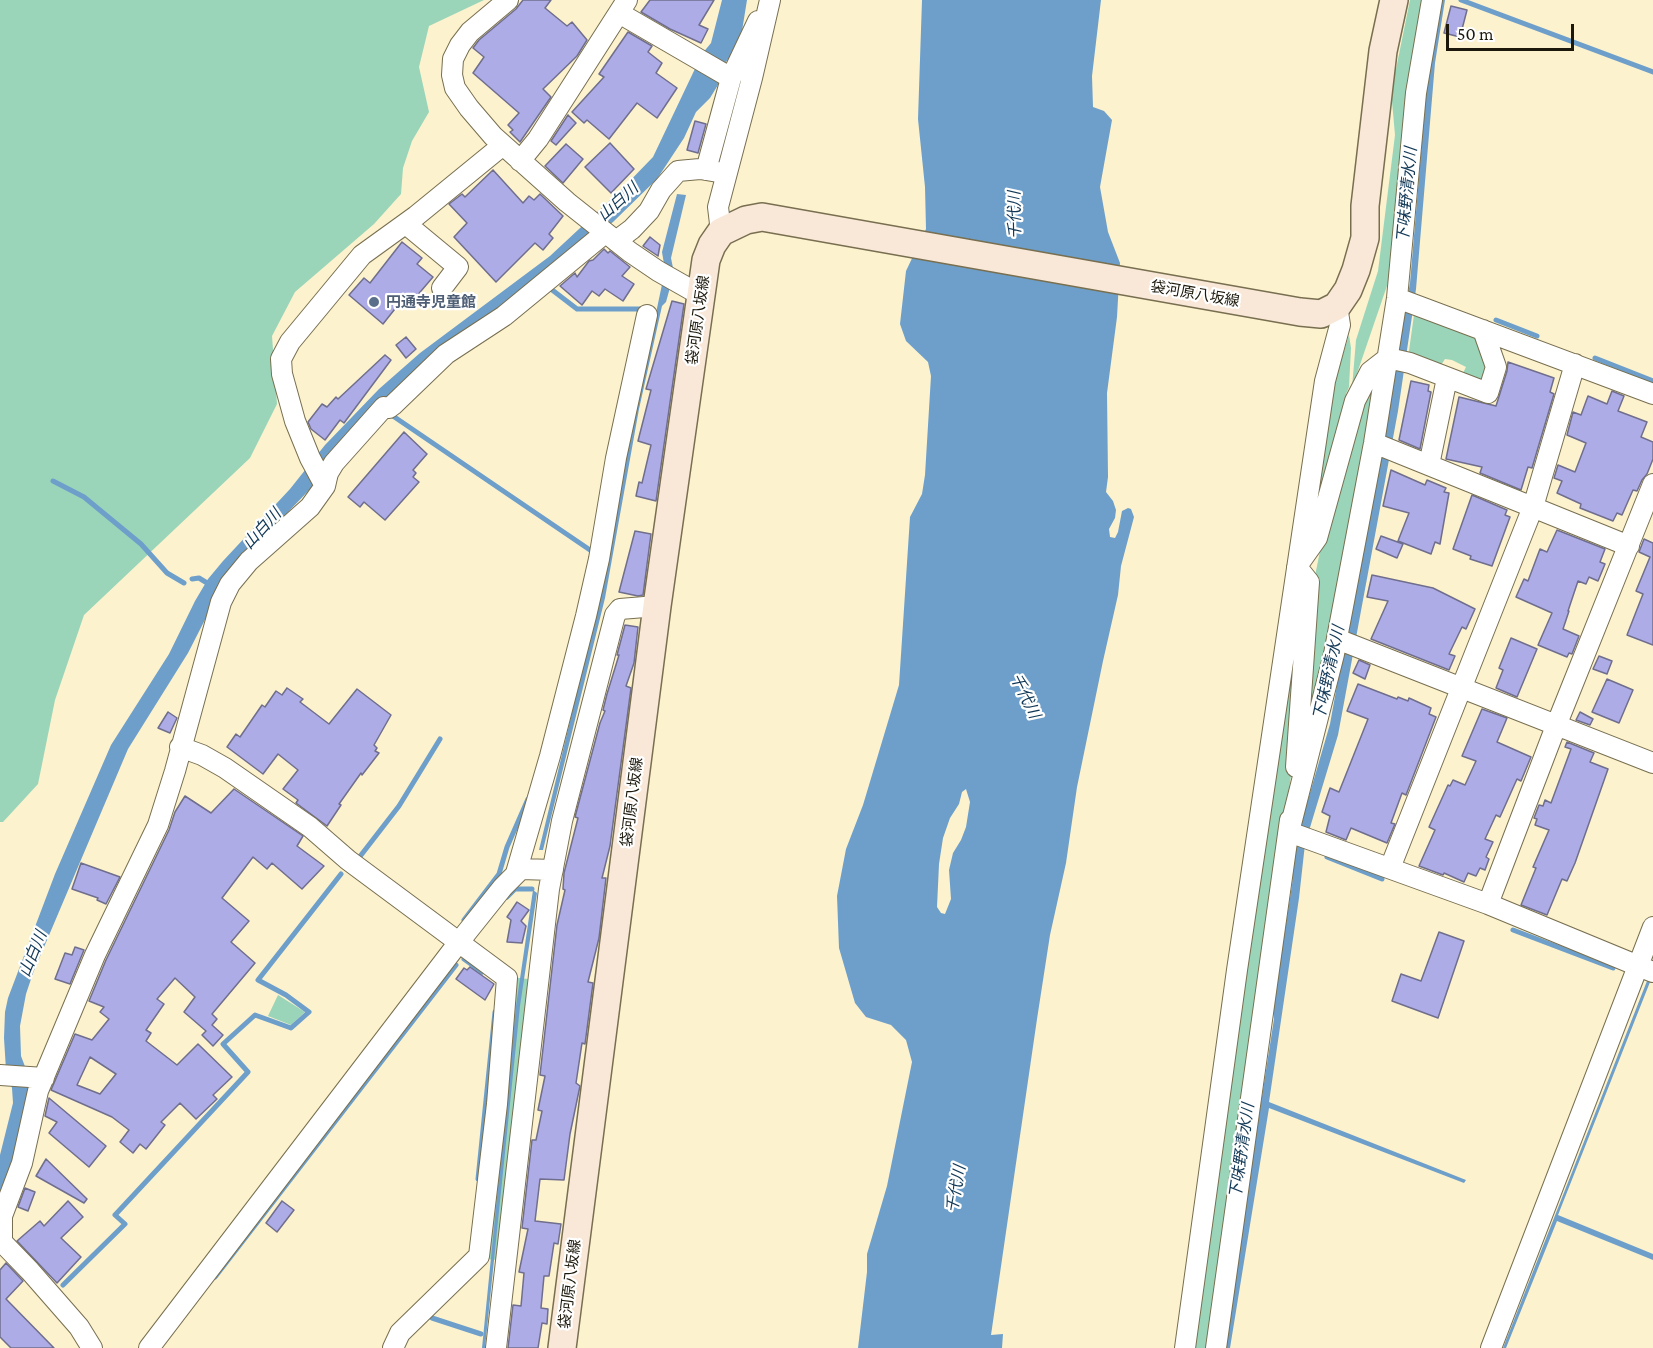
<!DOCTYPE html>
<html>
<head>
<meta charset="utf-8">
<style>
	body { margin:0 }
	#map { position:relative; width:1653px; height:1348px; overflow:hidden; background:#fcf2ce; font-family:"Crimson Pro",serif }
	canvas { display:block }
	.scale { position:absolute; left:1446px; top:24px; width:128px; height:27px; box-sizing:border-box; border:3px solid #1c180b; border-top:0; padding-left:8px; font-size:18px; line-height:21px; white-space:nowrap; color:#1c180b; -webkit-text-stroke:4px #fff; paint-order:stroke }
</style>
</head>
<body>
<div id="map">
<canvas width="1653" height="1348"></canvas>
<div class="scale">50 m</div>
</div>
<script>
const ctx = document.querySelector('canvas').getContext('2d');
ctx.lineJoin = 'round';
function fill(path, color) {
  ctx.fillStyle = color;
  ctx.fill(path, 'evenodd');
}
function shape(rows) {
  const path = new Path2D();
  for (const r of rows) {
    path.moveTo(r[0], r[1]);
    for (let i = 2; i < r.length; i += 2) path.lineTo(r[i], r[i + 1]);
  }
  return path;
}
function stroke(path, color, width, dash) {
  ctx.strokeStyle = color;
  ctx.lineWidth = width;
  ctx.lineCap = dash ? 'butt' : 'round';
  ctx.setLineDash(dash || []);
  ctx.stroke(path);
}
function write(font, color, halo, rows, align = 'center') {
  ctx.font = font + ' "Crimson Pro","Noto Sans JP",serif';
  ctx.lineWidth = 4.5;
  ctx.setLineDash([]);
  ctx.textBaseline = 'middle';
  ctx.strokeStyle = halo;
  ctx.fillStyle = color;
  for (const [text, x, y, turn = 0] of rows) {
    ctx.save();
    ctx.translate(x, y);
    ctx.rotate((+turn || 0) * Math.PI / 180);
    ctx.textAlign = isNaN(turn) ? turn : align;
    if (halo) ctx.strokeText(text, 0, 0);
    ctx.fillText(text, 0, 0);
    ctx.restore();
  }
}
const green = shape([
	[0,0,484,0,429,26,419,67,429,112,412,141,403,168,401,194,374,224,295,292,272,336,277,404,250,458,84,615,55,700,38,784,3,822,0,822],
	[1410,0,1428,0,1389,280,1352,388,1356,340,1378,271,1395,135,1390,79,1396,69],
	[1414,315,1429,318,1482,339,1492,364,1487,382,1461,377,1466,367,1452,360,1445,359,1439,368,1408,358],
	[1349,335,1351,348,1349,387,1346,394,1351,396,1309,541,1327,407],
	[1375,380,1313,721,1303,755,1315,576,1321,546,1361,405],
	[1297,620,1292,769,1207,1348,1188,1348],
	[511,977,528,979,501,1260,482,1259],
	[278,995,305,1012,291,1025,268,1016]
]);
const water = shape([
	[722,0,747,0,742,31,746,35,723,66,721,80,710,98,696,112,684,138,657,179,613,222,499,314,313,486,244,558,211,608,188,653,128,749,33,973,26,994,20,1026,21,1056,32,1085,0,1210,0,1155,13,1103,12,1088,6,1070,4,1038,5,1012,8,998,55,874,111,745,169,654,195,601,208,579,223,561,290,489,325,445,379,389,420,353,550,256,622,189,653,157,702,54,711,43],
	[922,0,1101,0,1092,76,1093,107,1104,111,1112,120,1100,187,1108,232,1120,263,1117,317,1107,393,1108,477,1106,492,1113,501,1116,510,1115,518,1109,529,1110,537,1115,538,1118,532,1122,511,1128,508,1131,509,1134,517,1121,566,1118,595,1103,661,1077,787,1066,863,1050,935,1037,1019,991,1335,1003,1334,1002,1348,858,1348,867,1272,867,1254,887,1186,912,1062,906,1040,891,1025,866,1017,855,1003,839,948,837,896,846,849,863,805,899,685,910,517,922,494,925,475,931,376,928,362,906,341,900,324,906,271,926,229,925,187,918,119],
	[966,789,970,802,966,827,961,840,953,853,949,870,951,899,945,914,941,913,937,907,939,864,943,838,950,818,959,804,962,792],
	[1439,0,1445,0,1435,63,1416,289,1398,411,1338,735,1305,844,1299,898,1269,1102,1466,1180,1464,1183,1269,1108,1230,1348,1223,1348,1274,1019,1273,1008,1292,885,1296,841,1330,724,1410,283,1427,83],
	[677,194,686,195,671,258,674,273,666,302,662,306,639,409,605,598,543,850,539,850,604,580,627,452,665,270,662,252],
	[533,890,537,893,520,1006,485,1348,482,1348,516,1006],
	[1647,981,1650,982,1558,1215,1653,1254,1653,1260,1557,1221,1506,1348,1503,1348]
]);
const stream = shape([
	[1461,0,1653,72],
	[547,286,577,309,642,309],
	[1496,320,1537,336],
	[1595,358,1653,381],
	[390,414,590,550],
	[53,481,84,497,141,544,167,573,184,583],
	[192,579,199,578,212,586],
	[1327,857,1382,879],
	[358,859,399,806,440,739],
	[507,897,515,889,532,889],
	[464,920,499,874,507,847,528,799],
	[1513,930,1613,968],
	[464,959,482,972],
	[478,1179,495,1012],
	[215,1277,456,965],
	[63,1285,125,1224,115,1215,248,1072,223,1044,255,1015,291,1028,309,1012,286,995,258,980,341,874],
	[432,1318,481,1334]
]);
const building = shape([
	[523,0,551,0,545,8,567,26,572,22,587,40,577,56,543,89,551,97,520,142,510,132,513,130,508,125,519,113,473,73,484,57,473,48,479,40,516,9,523,0],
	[650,0,714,0,699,25,708,29,701,43,670,29,641,12,650,0],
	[1451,6,1467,10,1460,37,1444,33,1451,6],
	[628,32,652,46,648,52,662,63,656,73,677,88,657,118,637,103,609,139,587,120,584,123,572,112,604,77,599,74,628,32],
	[568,115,576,123,556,145,551,141,568,115],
	[695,121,706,124,698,153,687,150,695,121],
	[610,143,634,169,611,193,585,167,610,143],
	[566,144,583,159,563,183,545,166,566,144],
	[493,170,523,203,529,196,534,200,540,194,563,216,549,234,553,238,543,250,535,243,496,282,454,237,467,223,449,204,462,194,465,197,493,170],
	[650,237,660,245,658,256,643,246,650,237],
	[402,242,422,258,417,264,433,277,409,305,402,300,383,324,349,295,364,278,370,283,402,242],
	[604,249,608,253,610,251,630,267,622,276,634,284,623,301,605,289,599,296,592,291,582,305,560,286,575,273,577,277,589,261,593,260,604,249],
	[672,301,684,304,656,501,636,496,639,482,642,483,651,445,638,441,651,390,646,389,672,301],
	[406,337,416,349,406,358,396,345,406,337],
	[385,355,391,360,344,423,340,420,325,440,311,429,308,422,322,404,327,407,336,397,338,399,385,355],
	[1508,362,1554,378,1550,392,1554,394,1532,468,1528,467,1521,490,1480,473,1482,467,1446,459,1459,397,1496,406,1507,371,1508,362],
	[1411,381,1429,385,1428,391,1431,392,1420,449,1399,440,1411,381],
	[1612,391,1624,396,1618,411,1647,422,1641,437,1653,442,1653,459,1647,474,1642,480,1637,491,1633,490,1622,515,1617,513,1613,521,1580,508,1581,504,1557,493,1562,481,1554,478,1558,465,1575,472,1586,443,1567,435,1573,412,1581,415,1588,396,1607,404,1612,391],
	[404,432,427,454,413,470,416,473,413,477,419,482,385,520,364,502,360,507,348,497,404,432],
	[1391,470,1425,485,1427,480,1446,488,1444,492,1449,493,1440,544,1435,542,1431,554,1398,541,1409,513,1383,506,1391,470],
	[1472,495,1507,510,1505,515,1510,517,1492,566,1470,559,1471,556,1453,549,1472,495],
	[1557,530,1605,549,1600,562,1605,564,1598,581,1589,577,1586,584,1578,581,1568,611,1569,611,1563,629,1579,636,1572,654,1569,653,1567,657,1538,645,1552,613,1516,597,1524,579,1528,581,1540,549,1547,552,1557,530],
	[635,531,651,534,643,595,638,596,619,592,635,531],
	[1381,536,1403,544,1397,558,1376,549,1381,536],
	[1644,539,1653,543,1653,645,1627,635,1643,594,1636,591,1650,557,1639,552,1644,539],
	[1372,575,1433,588,1475,609,1466,629,1462,627,1449,654,1455,656,1449,670,1371,639,1388,601,1367,597,1372,575],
	[625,625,638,627,634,663,626,686,631,688,610,846,602,878,606,878,599,938,588,982,593,983,585,1044,582,1043,576,1083,580,1086,570,1134,564,1180,540,1179,535,1221,561,1224,558,1244,554,1243,549,1276,544,1276,541,1308,548,1309,547,1324,542,1323,538,1348,508,1348,513,1305,521,1306,524,1273,519,1272,528,1229,522,1228,532,1140,536,1140,542,1111,538,1110,545,1076,540,1075,557,925,565,890,563,889,564,873,578,818,575,817,600,723,605,711,603,710,607,694,619,655,617,655,625,625],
	[1511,638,1537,649,1517,697,1496,688,1503,670,1499,668,1511,638],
	[1599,656,1612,661,1607,674,1593,669,1599,656],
	[1359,660,1370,665,1365,679,1353,673,1359,660],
	[1607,679,1633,690,1619,723,1592,712,1607,679],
	[1358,684,1397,699,1398,697,1408,701,1409,698,1431,708,1429,714,1436,717,1406,795,1402,793,1391,823,1395,824,1387,843,1351,828,1346,840,1326,832,1330,816,1322,812,1330,788,1339,792,1368,719,1347,711,1358,684],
	[287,688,303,699,300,702,329,724,357,689,391,715,374,745,377,748,375,751,379,753,362,775,361,773,339,804,341,805,327,826,296,803,298,800,283,789,298,770,278,754,263,774,227,747,236,734,240,737,262,705,265,707,276,691,282,695,287,688],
	[1482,709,1507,718,1497,742,1531,757,1521,781,1517,779,1500,817,1496,815,1485,839,1493,842,1486,857,1489,859,1485,870,1480,868,1476,876,1468,873,1464,882,1444,873,1443,875,1419,866,1435,830,1429,827,1448,785,1450,786,1453,780,1465,785,1476,761,1462,756,1482,709],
	[168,712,177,718,170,733,158,728,168,712],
	[1580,712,1593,719,1590,725,1576,720,1580,712],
	[1567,742,1594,753,1590,762,1608,769,1575,863,1567,881,1562,879,1547,915,1521,905,1536,868,1533,867,1549,830,1535,825,1537,819,1534,818,1539,805,1543,806,1545,800,1551,803,1571,749,1565,747,1567,742],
	[234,789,303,836,297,846,324,866,302,889,272,863,267,869,253,857,222,898,249,921,231,942,255,963,212,1014,217,1019,212,1025,223,1035,213,1046,202,1035,206,1031,184,1012,195,997,175,978,157,999,164,1004,146,1030,151,1033,146,1041,177,1065,198,1044,232,1077,213,1095,217,1099,196,1119,180,1103,161,1122,165,1125,146,1149,140,1144,133,1153,120,1142,129,1130,112,1117,51,1090,75,1034,92,1040,109,1019,100,1012,104,1007,89,1001,106,960,169,830,175,812,185,796,211,813,234,789],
	[90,1057,116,1074,100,1094,77,1085,90,1057],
	[81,863,120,877,106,904,97,900,98,898,72,889,81,863],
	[517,902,529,910,521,921,526,926,522,943,507,942,511,920,507,917,517,902],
	[1439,932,1464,941,1438,1018,1392,1001,1401,974,1421,981,1439,932],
	[75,947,84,950,70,984,55,979,65,953,72,955,75,947],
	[470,967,494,984,485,1000,456,979,464,968,467,970,470,967],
	[49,1098,106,1146,89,1167,49,1133,57,1122,45,1116,49,1098],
	[46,1159,87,1199,84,1203,36,1176,46,1159],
	[25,1188,35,1192,28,1211,18,1207,25,1188],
	[68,1201,83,1217,61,1238,81,1257,57,1283,17,1241,40,1221,44,1226,68,1201],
	[282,1201,294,1210,277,1232,266,1223,282,1201],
	[6,1263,23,1281,6,1299,54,1348,11,1348,0,1337,0,1270,6,1263]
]);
const minor = shape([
	[508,0,470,32,460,45,453,59,452,75,455,88,469,108,493,136,567,202,630,252,658,271,702,296],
	[619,13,731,78,706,170],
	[731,78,758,21],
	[520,161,538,139,627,0],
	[406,224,458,267,442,288],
	[721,232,718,207,752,78,770,0],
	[616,241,632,229,649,211,661,190,678,171,700,169,718,172],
	[1397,298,1653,394],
	[1374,443,1629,546],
	[1429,465,1447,378],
	[325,486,328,473,334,463,384,407,389,408,393,405,446,354,504,316,605,233],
	[1300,562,1317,538,1355,401,1370,372,1388,358,1410,363,1488,393,1496,367,1483,330],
	[1337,639,1653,763],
	[180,747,202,755,225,768,310,827,348,860,507,978,497,1104,479,1256,400,1333,393,1348],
	[1296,767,1309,582,1297,567],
	[1289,832,1334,654,1374,443,1397,298,1416,93,1432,0],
	[1289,832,1488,904,1653,972],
	[1390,868,1533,507,1575,364],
	[516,873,550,756,586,616,599,559,616,458,647,315],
	[1488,904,1556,726,1653,484],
	[0,1075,44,1078],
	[0,1240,30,1271,79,1327,92,1348],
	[2,1241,2,1216,22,1163,38,1091,95,955,158,825,175,771,221,602,230,584,249,561,310,507,325,486,310,458,295,421,282,374,281,359,290,342,362,255,416,216,503,145],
	[149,1348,459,942,503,887,521,869,553,870],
	[496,1348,549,889,562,821,615,615,620,609,657,606],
	[1185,1348,1237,970,1325,381,1340,325,1337,306],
	[1216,1348,1290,820],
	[1491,1348,1653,927]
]);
const secondary = shape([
	[562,1348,657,606,706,260,712,245,721,232,746,220,762,217,1300,312,1321,314,1337,306,1348,290,1356,270,1365,238,1365,206,1383,51,1394,0]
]);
const markers = [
	[374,302,6,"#5c6f8a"]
];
const streetNames = [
	["袋河原八坂線",1195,294,10],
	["袋河原八坂線",698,320,-82],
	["袋河原八坂線",632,802,-83],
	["袋河原八坂線",570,1284,-83]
];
const serviceNames = [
	["円通寺児童館",386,302]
];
const waterNames = [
	["下味野清水川",1407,195,-85],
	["山白川",618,202,-42],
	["千代川",1015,215,-91],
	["山白川",262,529,-48],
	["下味野清水川",1329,673,-78],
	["千代川",1025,696,64],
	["山白川",33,954,-68],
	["下味野清水川",1242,1151,-82],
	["千代川",956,1189,-80]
];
fill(green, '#9ad5b9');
fill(water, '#6d9fca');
stroke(stream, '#6d9fca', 5);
fill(building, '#aeace7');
stroke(building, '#6f6e8d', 1.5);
stroke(minor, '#786f50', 22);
stroke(secondary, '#786f50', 30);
stroke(minor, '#fff', 20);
stroke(secondary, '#f9e7d7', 27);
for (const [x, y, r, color] of markers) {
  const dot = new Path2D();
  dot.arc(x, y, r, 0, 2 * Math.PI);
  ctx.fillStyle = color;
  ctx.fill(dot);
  stroke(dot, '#fff', 2);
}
write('15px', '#1c180b', '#fff', streetNames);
write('bold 15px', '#4e5e75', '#fff', serviceNames, 'left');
write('italic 16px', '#113856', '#fff', waterNames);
</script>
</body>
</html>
